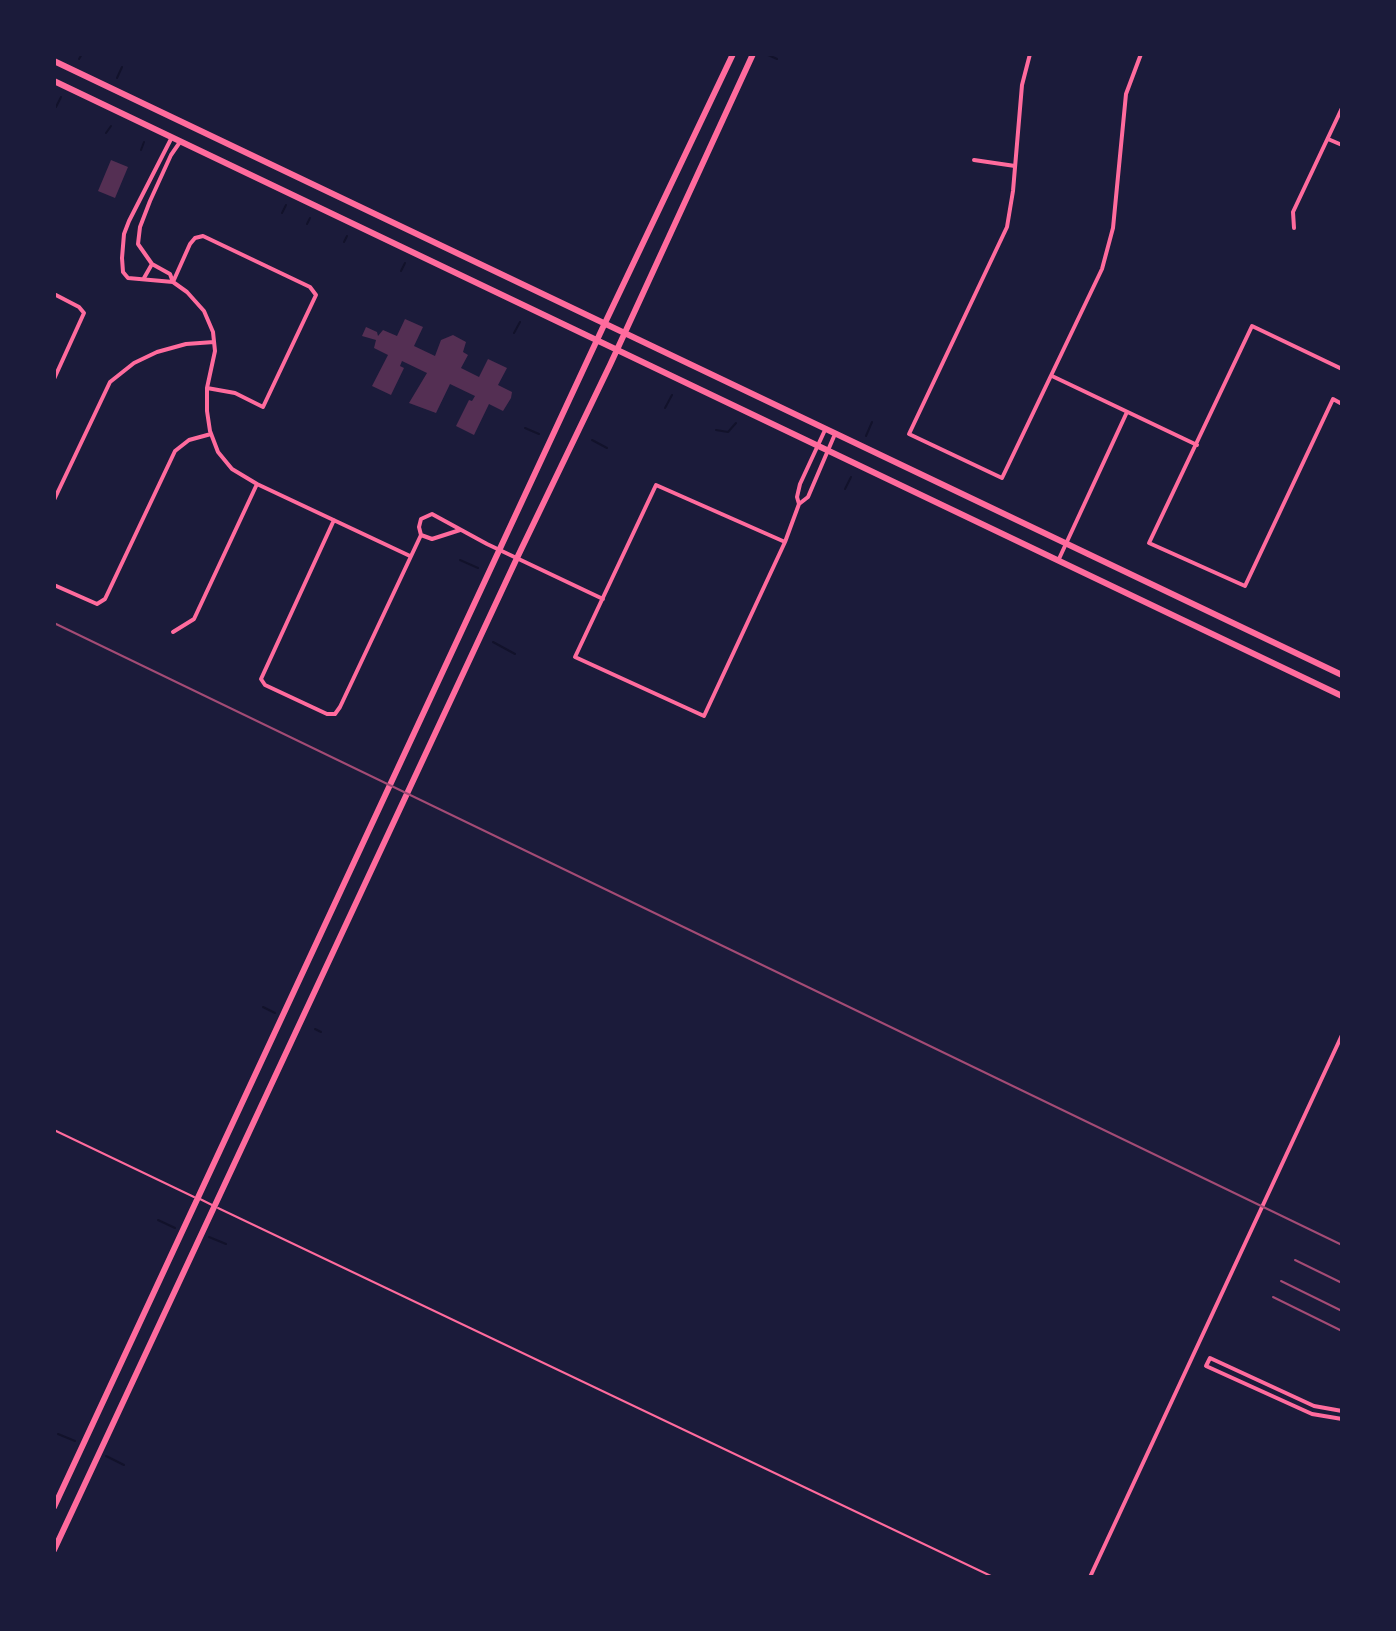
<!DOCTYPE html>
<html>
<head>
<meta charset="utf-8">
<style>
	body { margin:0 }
	#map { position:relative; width:1396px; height:1631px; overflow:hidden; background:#1b1b3a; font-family:"Playfair Display",serif }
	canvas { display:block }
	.frame { position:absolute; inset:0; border:56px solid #1b1b3a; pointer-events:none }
</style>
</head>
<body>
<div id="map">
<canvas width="1396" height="1631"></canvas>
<div class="frame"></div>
</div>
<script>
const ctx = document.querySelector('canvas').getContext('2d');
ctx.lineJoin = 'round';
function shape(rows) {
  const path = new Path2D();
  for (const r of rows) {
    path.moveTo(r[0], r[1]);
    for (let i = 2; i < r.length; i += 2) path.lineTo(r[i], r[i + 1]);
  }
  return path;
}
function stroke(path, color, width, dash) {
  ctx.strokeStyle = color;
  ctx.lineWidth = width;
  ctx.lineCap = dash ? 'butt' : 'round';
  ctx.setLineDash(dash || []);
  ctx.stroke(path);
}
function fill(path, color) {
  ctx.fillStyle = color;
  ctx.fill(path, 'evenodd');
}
const stream = shape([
	[766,54,777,59],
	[79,59,82,54],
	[117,78,122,67],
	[56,107,61,97],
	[106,133,111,126],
	[141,150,144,142],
	[282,213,286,205],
	[307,224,310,218],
	[344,242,347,236],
	[401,271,405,263],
	[514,333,520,322],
	[665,408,672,395],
	[525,428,539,434],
	[716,430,728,432,736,423],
	[866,436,872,422],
	[592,440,607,448],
	[845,489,851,477],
	[460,560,478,568],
	[493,642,515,654],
	[263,1007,275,1013],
	[315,1029,321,1032],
	[158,1220,175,1228],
	[209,1237,226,1244],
	[58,1434,75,1441],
	[106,1456,124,1465]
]);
const building = shape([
	[111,160,128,167,115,198,98,191],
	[405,319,423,327,414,346,435,356,441,340,453,335,466,342,463,352,468,355,461,368,479,377,488,359,507,368,498,385,512,392,511,398,503,411,489,404,474,435,456,426,469,400,472,401,475,396,450,384,436,413,409,403,427,373,402,361,400,366,404,368,391,395,372,386,388,355,374,348,376,340,362,336,366,327,377,332,378,336,383,330,397,336]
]);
const service = shape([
	[54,1130,194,1197],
	[200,1199,212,1205],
	[218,1208,993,1577]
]);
const minor = shape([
	[1030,54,1022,85,1013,191,1007,227,909,434,1002,478,1102,269,1113,228,1126,94,1141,54],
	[172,137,129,221,124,234,122,258,123,272,128,278,173,282],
	[1328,139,1342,145],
	[180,142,171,155,150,201,140,227,138,244,152,264,170,274,173,282,187,292,204,311,213,332,215,351,207,388,207,411,210,431,218,452,232,469,257,484,410,556],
	[974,160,1015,166],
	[1294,228,1293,212,1342,108],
	[144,278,152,264],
	[173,282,190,244,195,238,203,236,310,287,316,295,263,407,235,393,207,388],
	[54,294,79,307,84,313,54,379],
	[1342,369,1252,326,1149,543,1245,586,1333,399,1342,404],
	[1052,376,1197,445],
	[54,500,110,382,134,363,157,352,186,344,214,342],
	[799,504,797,497,800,484,825,430],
	[334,520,261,679,265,685,327,714,335,714,340,707,421,535],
	[460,530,432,539,421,535,419,527,421,519,432,514,487,544,603,599],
	[785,542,656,485,575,657,704,716,785,542,799,504,808,497,835,434],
	[1058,561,1127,412],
	[54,585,97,604,105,599,175,451,189,440,211,434],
	[173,632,194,619,257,484],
	[1342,1411,1314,1406,1210,1358,1206,1366,1312,1414,1342,1419],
	[1090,1577,1342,1035]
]);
const primary = shape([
	[54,61,1342,675],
	[54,81,1342,696],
	[54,1507,604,325,733,54],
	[54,1550,517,558,610,365,753,54]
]);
const rail = shape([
	[54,623,1342,1245],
	[1295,1260,1342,1283],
	[1281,1281,1342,1311],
	[1273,1297,1342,1331]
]);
stroke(stream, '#12122b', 2);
fill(building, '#542f53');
stroke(service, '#ff6b9d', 2);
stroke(minor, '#ff6b9d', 4);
stroke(primary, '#ff6b9d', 6);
stroke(rail, '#a44b75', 2);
</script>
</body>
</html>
